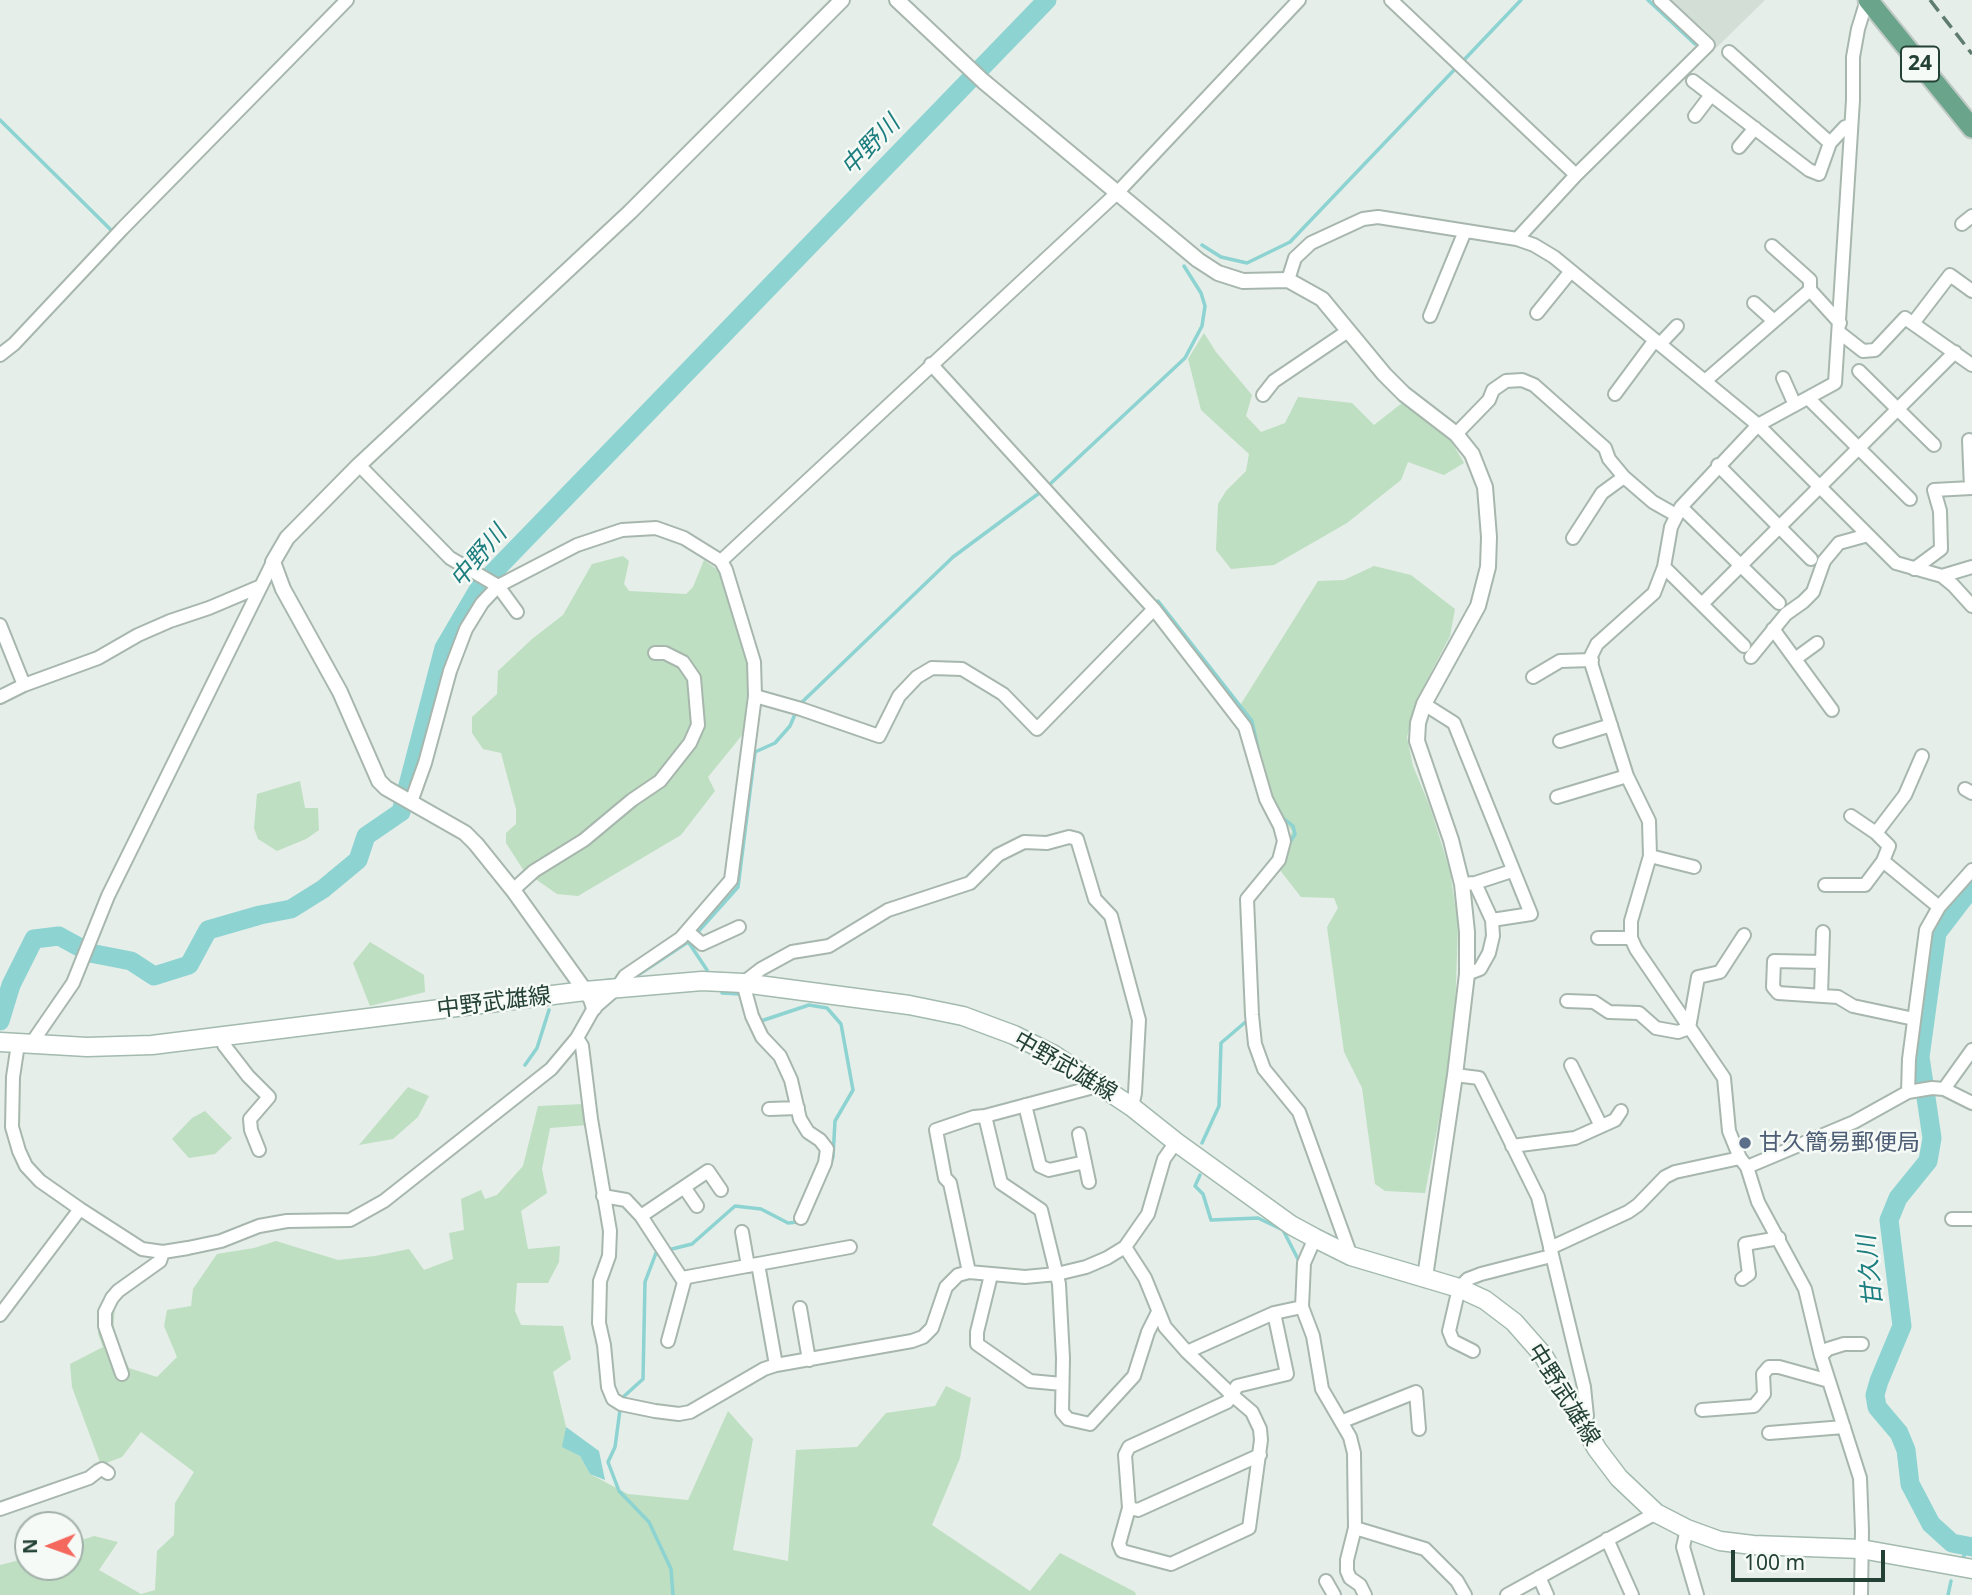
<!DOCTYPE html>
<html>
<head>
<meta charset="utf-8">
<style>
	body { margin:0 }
	#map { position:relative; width:1972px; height:1595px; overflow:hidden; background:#e5eee8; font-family:"Noto Sans",sans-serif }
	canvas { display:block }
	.north { position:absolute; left:14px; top:1511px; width:70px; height:70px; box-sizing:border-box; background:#f6faf7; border:2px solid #a2b0a9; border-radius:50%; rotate:269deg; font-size:19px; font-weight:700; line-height:28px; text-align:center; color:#234134 }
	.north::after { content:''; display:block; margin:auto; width:24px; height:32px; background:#f4685d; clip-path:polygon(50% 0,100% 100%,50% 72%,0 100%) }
	.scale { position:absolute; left:1731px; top:1550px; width:154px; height:32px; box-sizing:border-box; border:4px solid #234134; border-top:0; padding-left:9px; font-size:21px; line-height:24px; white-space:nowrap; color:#234134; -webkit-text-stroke:5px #f6faf7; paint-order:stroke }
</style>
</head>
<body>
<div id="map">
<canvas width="1972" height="1595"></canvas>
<div class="north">N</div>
<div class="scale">100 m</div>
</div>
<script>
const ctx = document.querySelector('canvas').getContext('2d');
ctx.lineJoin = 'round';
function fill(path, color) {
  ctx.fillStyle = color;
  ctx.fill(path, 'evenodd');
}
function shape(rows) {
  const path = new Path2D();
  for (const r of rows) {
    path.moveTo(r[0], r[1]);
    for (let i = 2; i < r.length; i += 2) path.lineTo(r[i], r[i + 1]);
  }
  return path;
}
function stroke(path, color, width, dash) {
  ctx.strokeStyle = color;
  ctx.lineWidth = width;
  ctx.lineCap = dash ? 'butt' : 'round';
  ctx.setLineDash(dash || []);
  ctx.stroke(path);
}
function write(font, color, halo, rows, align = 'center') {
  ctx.font = font + ' "Noto Sans","Noto Sans JP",sans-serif';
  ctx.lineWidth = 5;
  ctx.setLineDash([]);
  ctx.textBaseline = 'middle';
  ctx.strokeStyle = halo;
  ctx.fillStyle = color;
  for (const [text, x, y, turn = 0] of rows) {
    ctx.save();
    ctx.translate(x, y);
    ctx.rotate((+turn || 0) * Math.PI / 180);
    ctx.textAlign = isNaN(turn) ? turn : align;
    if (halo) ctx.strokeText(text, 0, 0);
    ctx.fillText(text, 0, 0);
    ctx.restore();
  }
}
const built = shape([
	[1666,0,1765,0,1716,48]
]);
const green = shape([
	[1204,333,1216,352,1252,395,1246,416,1261,432,1285,423,1298,397,1352,403,1374,425,1402,403,1450,439,1464,463,1444,475,1408,462,1401,480,1347,523,1274,565,1231,569,1216,550,1218,504,1226,491,1246,471,1249,454,1201,410,1188,359],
	[623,556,629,561,624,584,629,591,686,594,693,587,704,560,719,571,729,596,750,668,743,734,708,777,715,791,681,835,578,896,557,894,524,871,506,843,506,833,516,824,516,809,501,753,483,749,472,733,472,717,497,694,498,671,532,639,563,615,592,564],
	[1374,566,1411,575,1455,609,1450,636,1416,701,1407,737,1413,766,1430,807,1450,871,1458,925,1455,1012,1444,1094,1425,1193,1385,1191,1375,1184,1362,1088,1344,1052,1327,927,1338,908,1334,898,1301,897,1279,869,1292,831,1271,805,1241,704,1318,581,1344,580],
	[300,781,305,808,318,808,319,830,306,839,277,851,258,839,254,828,257,794],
	[370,942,424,975,425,992,370,1006,353,963],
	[408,1087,429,1096,418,1117,393,1139,359,1145],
	[585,1104,588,1125,550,1128,542,1169,547,1193,521,1211,528,1249,560,1246,559,1262,548,1283,517,1283,515,1311,521,1325,563,1326,571,1359,553,1372,566,1427,563,1447,580,1456,590,1474,628,1494,688,1500,728,1411,753,1439,733,1550,788,1561,796,1450,857,1447,886,1413,935,1406,946,1386,971,1398,960,1458,932,1525,1030,1591,1060,1553,1135,1592,1136,1595,0,1595,0,1565,28,1558,28,1567,70,1567,70,1544,94,1536,118,1542,99,1570,141,1594,155,1590,157,1551,174,1535,175,1503,194,1472,141,1432,122,1457,101,1465,72,1387,70,1364,103,1347,98,1334,101,1309,115,1307,113,1333,129,1368,157,1377,177,1357,164,1326,167,1310,191,1306,193,1289,217,1254,254,1248,276,1241,338,1260,375,1256,409,1249,424,1270,453,1259,449,1233,464,1230,461,1199,481,1190,485,1199,497,1195,523,1166,538,1106],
	[205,1111,232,1138,215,1154,189,1158,172,1139,192,1118]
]);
const water = shape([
	[566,1427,599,1451,605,1480,590,1474,580,1456,562,1447]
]);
const stream = shape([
	[1648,0,1695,44],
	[1462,62,1521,0],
	[0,120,112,231],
	[1202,245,1221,257,1247,263,1290,242,1456,68],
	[1048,486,1185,358,1202,326,1205,306,1201,293,1184,266],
	[1158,601,1252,721,1260,758],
	[799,705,953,557,1042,491],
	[1277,808,1283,818,1293,826,1295,834,1289,844],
	[696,934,738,887,755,752,775,743,790,726,796,712],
	[689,943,707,970],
	[630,978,635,977,691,940],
	[602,981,619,979],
	[722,993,740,994,741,996],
	[761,1021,809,1005,827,1008,841,1024,853,1090,835,1121,833,1157,831,1163],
	[525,1065,537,1048,549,1010],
	[1202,1143,1219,1106,1221,1043,1249,1019],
	[1200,1175,1195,1186,1203,1194,1211,1220,1258,1218,1283,1230,1300,1263],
	[668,1250,692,1244,735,1206,761,1209,788,1223,798,1222],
	[621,1399,643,1379,645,1282,656,1253],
	[620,1410,615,1447,608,1462,619,1491,649,1522,671,1569,673,1595],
	[1963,1558,1968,1547],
	[1948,1595,1951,1581]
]);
const river = shape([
	[1972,887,1937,933,1920,1057,1932,1138,1928,1161,1898,1198,1889,1220,1902,1326,1879,1381,1875,1395,1877,1407,1899,1433,1906,1450,1910,1484,1931,1524,1952,1543,1972,1547],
	[0,1021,11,985,34,939,59,936,90,953,131,961,154,976,189,965,208,930,260,915,291,909,323,889,358,860,366,836,401,812,444,648,481,585,1047,0]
]);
const minor = shape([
	[1391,0,1576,175],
	[1867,0,1858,29,1853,57,1853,100,1835,383,1758,425,1896,563,1942,576,1953,585,1972,606],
	[1729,52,1830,143],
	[1693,81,1809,170,1819,174,1830,143,1845,127,1851,125],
	[1695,116,1711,95],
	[1739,147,1755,128],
	[1962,224,1972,216],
	[1517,239,1576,175,1708,45,1660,0],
	[1772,246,1810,280,1810,290],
	[1288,280,1295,258,1311,243,1363,219,1378,217,1517,239,1534,245,1554,257,1758,425,1681,507,1671,527,1664,567,1654,593,1597,644,1591,656,1592,666,1627,776,1649,821,1650,856,1631,921,1631,938,1636,949,1724,1078,1729,1131,1740,1158,1747,1167,1758,1202,1805,1289,1821,1356,1860,1478,1862,1531,1861,1595],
	[1754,303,1774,321],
	[1537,313,1571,271],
	[1430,316,1465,231],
	[1914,322,1950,275,1972,291],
	[1840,333,1863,351,1875,350,1905,318,1972,365],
	[1660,344,1677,326],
	[0,355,14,344,122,229,347,0],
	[931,364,1154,609,1245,727,1266,799,1280,826,1284,841,1279,860,1247,899,1252,1015,1255,1044,1264,1069,1299,1112,1351,1256],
	[1859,371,1934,445],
	[1783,378,1795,405],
	[1705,381,1810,290,1840,323],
	[1615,394,1655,340],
	[1263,395,1274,381,1348,331],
	[1808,398,1910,499],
	[1456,434,1489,400,1493,390,1506,381,1522,380,1534,385,1605,448,1609,459,1624,477,1653,502,1676,515],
	[359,465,450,558,498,586,517,612],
	[1718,465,1811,559],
	[1681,507,1779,603],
	[1573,538,1602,493,1624,477],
	[721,561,1117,193,1299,0],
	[1664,567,1744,646],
	[1914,569,1941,549,1940,511,1934,490,1971,488,1969,440],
	[1942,576,1972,567],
	[1702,604,1955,352],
	[0,625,24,685],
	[1773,629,1832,710],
	[1751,657,1786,614,1803,602,1813,592,1824,561,1839,543,1868,535],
	[1795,659,1817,643],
	[1533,677,1560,661,1592,660],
	[755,696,801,709,879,736,899,696,917,677,932,668,962,669,1003,694,1037,729,1154,609],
	[0,697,24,685,98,658,138,635,170,621,209,608,261,586],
	[1424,704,1454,723,1531,914,1492,920],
	[1560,741,1611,725],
	[1965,789,1972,793],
	[1557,797,1627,776],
	[1851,816,1876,833,1889,846,1883,861,1939,907],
	[1876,833,1905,795,1922,756],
	[1650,856,1694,867],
	[1475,883,1512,871],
	[1462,884,1475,883,1492,920,1493,936,1489,953,1480,969,1467,974],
	[1825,885,1865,885,1883,861],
	[513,890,534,871,584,840,632,800,660,781,690,743,698,725,694,678,683,662,665,653,655,653],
	[687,931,702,944,739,927],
	[1598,938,1631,938],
	[1822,962,1774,961,1773,987,1778,993,1838,997,1853,1006,1914,1019],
	[1821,995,1823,932],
	[1567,1001,1594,1002,1609,1012,1639,1013,1656,1028,1678,1032,1689,1028,1698,977,1720,972,1744,935],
	[223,1037,224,1045,248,1076,269,1097,250,1119,251,1130,259,1150],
	[577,1038,582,1046,591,1119,610,1231,609,1256,600,1281,599,1323,604,1345,608,1387,613,1399,621,1404,655,1411,679,1414,690,1412,764,1369,776,1365,912,1341,923,1337,932,1328,946,1287,958,1275,969,1272,1025,1277,1057,1274,1086,1267,1107,1258,1125,1247,1148,1214,1164,1159,1176,1142],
	[18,1044,13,1077,12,1127,19,1151,26,1166,40,1181,80,1209,142,1249,163,1252,188,1248,221,1241,259,1226,287,1221,350,1220,384,1201,551,1069,577,1038,594,1008,617,988,625,976,681,938,731,880,755,696,754,662,726,570,721,561,684,538,656,528,622,530,577,545,498,586,482,603,466,629,450,671,425,763,411,802],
	[31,1044,73,983,108,896,273,562],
	[1571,1065,1601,1126],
	[1455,1075,1479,1078,1538,1197,1584,1387,1587,1416,1582,1423],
	[1101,1085,985,1116,1001,1183,1041,1210,1059,1284,1063,1358,1062,1412,1068,1419,1090,1424,1134,1376,1148,1332,1158,1312],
	[1944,1089,1972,1050],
	[1908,1092,1909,1059,1926,930,1939,907,1972,870],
	[1025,1105,1040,1166,1049,1170,1085,1162],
	[769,1109,798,1108],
	[1079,1134,1089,1182],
	[1512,1146,1575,1138,1615,1120,1621,1111],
	[1747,1167,1854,1122,1908,1092,1932,1088,1944,1089,1972,1103],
	[684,1187,697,1206],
	[603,1196,626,1200,641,1216,708,1171,721,1190],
	[641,1216,684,1282,668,1341],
	[801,1218,825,1163,827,1149,820,1140,808,1132,800,1119,791,1080,780,1056,762,1037,752,1016,743,983,761,969,792,952,829,946,888,910,970,883,998,855,1024,842,1047,843,1069,837,1077,839,1095,899,1111,916,1139,1020,1135,1093,1132,1107],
	[1952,1219,1972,1219],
	[742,1232,748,1266],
	[1315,1238,1304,1263,1302,1307,1313,1336,1322,1389,1350,1437,1354,1453,1355,1528,1425,1549,1457,1581,1465,1595],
	[1125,1247,1145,1278,1165,1327,1187,1352,1232,1395,1252,1412,1260,1429,1261,1440,1249,1528,1171,1564,1122,1551,1119,1544,1129,1508,1125,1455,1129,1447,1227,1402,1232,1395,1237,1386,1287,1374,1274,1313],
	[1550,1248,1628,1212,1638,1205,1665,1177,1675,1172,1740,1158],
	[758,1264,776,1365],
	[969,1272,950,1183,945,1178,936,1130,974,1117,985,1116],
	[991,1275,977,1332,977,1344,1030,1381,1062,1384],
	[682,1278,850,1247],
	[1742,1279,1749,1274,1745,1244,1779,1238],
	[800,1308,809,1360],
	[0,1315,80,1209],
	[1473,1351,1453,1341,1449,1331,1459,1288,1468,1279,1481,1274,1551,1256],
	[1187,1352,1274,1313,1302,1307],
	[1821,1356,1828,1349,1844,1344,1862,1344],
	[122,1374,105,1326,105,1312,112,1298,118,1291,160,1261,163,1252],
	[1702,1410,1754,1406,1764,1394,1763,1374,1769,1367,1779,1367,1829,1381],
	[1343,1421,1416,1392,1419,1429],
	[1769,1433,1844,1427],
	[1129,1508,1138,1510,1260,1455],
	[0,1509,89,1478,98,1471,102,1469,108,1473],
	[1355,1528,1347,1560,1347,1571,1350,1578,1360,1585,1365,1595],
	[1687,1529,1683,1547,1697,1595],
	[1607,1539,1632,1595],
	[1539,1577,1547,1595],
	[1326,1581,1334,1595],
	[1507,1595,1656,1513]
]);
const tertiary = shape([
	[897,0,983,81,1198,260,1218,273,1243,281,1288,280,1322,299,1384,374,1404,394,1456,434,1472,454,1485,487,1489,537,1488,567,1478,606,1424,704,1418,723,1417,741,1451,840,1462,884,1467,932,1467,974,1455,1075,1425,1277],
	[594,1008,591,999,513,890,476,844,465,833,386,788,379,781,340,692,283,589,273,562,287,538,359,465,630,212,842,0]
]);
const secondary = shape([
	[0,1042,87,1047,152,1045,585,991,702,981,743,983,909,1005,963,1016,1014,1035,1054,1055,1132,1107,1176,1142,1291,1225,1315,1238,1351,1256,1459,1288,1485,1300,1514,1322,1543,1355,1597,1449,1619,1478,1656,1513,1687,1529,1720,1541,1753,1545,1861,1549,1972,1569]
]);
const primary = shape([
	[1868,0,1972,128]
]);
const rail = shape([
	[1930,0,1972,54]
]);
const markers = [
	[1745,1143,7,"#5c6f8a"]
];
const shields = [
	[1920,64,38]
];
const shieldNames = [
	["24",1920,64]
];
const streetNames = [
	["中野武雄線",494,1003,-7],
	["中野武雄線",1065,1067,30],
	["中野武雄線",1563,1395,58]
];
const serviceNames = [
	["甘久簡易郵便局",1759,1143]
];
const waterNames = [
	["中野川",871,146,-46],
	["中野川",479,557,-50],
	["甘久川",1871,1271,-96]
];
fill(built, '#d3ded7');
fill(green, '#bedfc1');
fill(water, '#8cd3d2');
stroke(stream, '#8cd3d2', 3.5);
stroke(river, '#8cd3d2', 19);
stroke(minor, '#a7b7ae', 16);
stroke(tertiary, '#a7b7ae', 18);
stroke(secondary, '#a3baae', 21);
stroke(primary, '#c1cac6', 23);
stroke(minor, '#fff', 12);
stroke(tertiary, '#fff', 14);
stroke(secondary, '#fff', 18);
stroke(primary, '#69a48b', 19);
stroke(rail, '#5e7c6f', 3.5, [14, 7]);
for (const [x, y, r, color] of markers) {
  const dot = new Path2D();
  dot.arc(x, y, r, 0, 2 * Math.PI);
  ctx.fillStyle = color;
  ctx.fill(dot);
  stroke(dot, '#f6faf7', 2.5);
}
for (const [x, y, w] of shields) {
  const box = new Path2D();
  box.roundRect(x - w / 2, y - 17.5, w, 35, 5);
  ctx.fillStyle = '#f6faf7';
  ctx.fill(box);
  stroke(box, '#234134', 2);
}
write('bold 21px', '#234134', null, shieldNames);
write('23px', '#234134', '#f6faf7', streetNames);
write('23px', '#4e5e75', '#f6faf7', serviceNames, 'left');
write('italic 24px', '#1c7e7e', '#f6faf7', waterNames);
</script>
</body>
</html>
